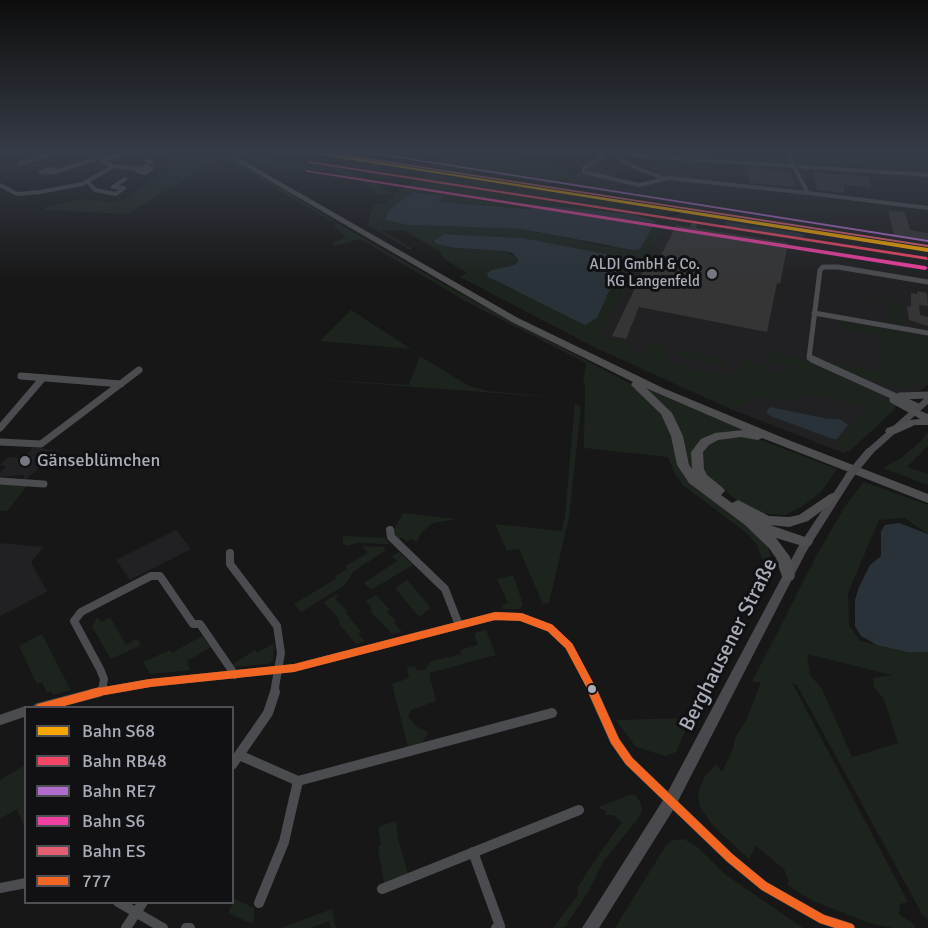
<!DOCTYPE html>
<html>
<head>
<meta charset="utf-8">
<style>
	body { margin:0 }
	#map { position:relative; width:928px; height:928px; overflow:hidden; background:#171717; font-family:Signika,sans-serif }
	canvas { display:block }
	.legend { position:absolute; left:24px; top:706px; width:210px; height:198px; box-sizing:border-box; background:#111113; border:2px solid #4d4f55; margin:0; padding:8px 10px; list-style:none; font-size:18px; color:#a8adb8 }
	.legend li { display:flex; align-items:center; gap:12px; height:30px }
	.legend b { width:30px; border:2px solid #4d4f55 }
</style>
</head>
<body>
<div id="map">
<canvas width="928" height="928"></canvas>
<ul class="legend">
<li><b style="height:8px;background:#f7a600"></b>Bahn S68</li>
<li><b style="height:8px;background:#f34667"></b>Bahn RB48</li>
<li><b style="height:8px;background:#b06ccc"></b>Bahn RE7</li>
<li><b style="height:8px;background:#f240a2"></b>Bahn S6</li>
<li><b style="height:8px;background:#e15f71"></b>Bahn ES</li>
<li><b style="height:8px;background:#f26522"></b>777</li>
</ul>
</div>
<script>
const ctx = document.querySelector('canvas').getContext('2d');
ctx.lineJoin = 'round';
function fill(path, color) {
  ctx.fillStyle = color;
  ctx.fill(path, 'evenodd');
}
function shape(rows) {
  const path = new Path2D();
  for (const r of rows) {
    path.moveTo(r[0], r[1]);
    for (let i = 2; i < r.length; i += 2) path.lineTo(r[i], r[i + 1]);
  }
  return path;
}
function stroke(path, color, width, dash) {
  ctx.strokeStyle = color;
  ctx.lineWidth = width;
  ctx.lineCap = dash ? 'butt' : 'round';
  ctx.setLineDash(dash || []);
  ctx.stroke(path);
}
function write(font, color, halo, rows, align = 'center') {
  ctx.font = font + ' Signika,sans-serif';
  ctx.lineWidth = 6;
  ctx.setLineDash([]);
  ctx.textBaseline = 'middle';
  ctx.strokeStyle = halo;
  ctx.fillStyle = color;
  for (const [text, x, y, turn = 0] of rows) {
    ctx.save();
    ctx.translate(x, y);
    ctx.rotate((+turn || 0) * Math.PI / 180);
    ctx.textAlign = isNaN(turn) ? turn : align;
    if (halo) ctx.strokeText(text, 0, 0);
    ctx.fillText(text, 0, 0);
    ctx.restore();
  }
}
const built = shape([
	[620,153,928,153,928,173,863,168],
	[659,159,928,177,928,385,876,420,844,453,733,410,594,347,640,258,649,254,661,233,667,217,680,214,683,206,560,184,589,165,609,170,619,176,615,178,638,184,649,182,658,177,649,172],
	[33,447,60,451,26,479,23,479,24,475,0,477,0,473,6,466,0,465,7,457,24,458],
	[176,530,191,549,130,580,116,560],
	[0,543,44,547,31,562,47,592,0,616]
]);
const green = shape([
	[153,153,219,153,259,174,342,226,476,302,629,383,652,403,661,414,672,436,680,469,686,479,767,543,772,562,772,570,766,568,757,545,748,534,683,485,675,474,668,457,584,448,585,384,583,383,586,363,467,302,360,239,335,246,332,243,346,237,334,226,336,224,244,170,221,159,127,214,46,210,42,208,84,199,112,202,125,199,174,164,173,161],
	[239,153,344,169,378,184,389,194,379,195,363,182,341,173,328,170,288,172,267,167],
	[446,153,530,153,527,157,521,157,516,161,532,166,534,164,567,166,565,168,577,172,554,184,548,184,433,166],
	[427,173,678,211,664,216,667,217,661,233,649,254,640,259,600,336,634,344,629,352,642,355,648,343,669,347,666,358,669,361,687,369,715,374,733,375,736,373,742,361,752,360,757,365,767,367,766,372,778,375,779,369,794,371,795,366,766,361,768,350,788,355,792,360,800,358,868,389,894,404,895,409,849,452,835,446,867,408,812,394,785,402,759,397,733,410,594,347,460,277,467,273,443,258,439,251,403,230,382,230,411,248,410,250,368,225,370,212,376,204,385,203,394,198,394,195],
	[413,192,426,192,438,202,528,209,544,206,632,214,654,219,610,247,521,229,409,225,384,217],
	[444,234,523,238,614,257,597,318,511,289,488,277,508,266,512,267,518,262,517,258,503,251,457,248],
	[840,292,899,301,899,319,903,320,903,326,891,324,887,301],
	[351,310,411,349,320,341],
	[841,321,928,337,928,367,926,370,928,379,910,388,898,388,877,383,831,365,832,362,881,372,880,335,842,328],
	[681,350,726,359,732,363,726,366,677,355,677,351],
	[420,356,469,386,488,391,576,399,296,378,409,385],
	[639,383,749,432,723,432,712,435,698,444,692,461,709,486,748,514,781,531,746,514,694,477,687,467,681,438,672,418,658,401],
	[575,403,581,407,569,517,549,603,543,604,519,549,507,551,495,524,562,531,565,516],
	[928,432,928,446,907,467,928,474,928,485,883,468,901,458,918,444],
	[732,436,753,437,837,469,821,492,803,506,785,515,759,513,731,496,705,474,700,452,711,442],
	[864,482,928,505,928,534,904,518,879,520,848,593,849,625,860,641,907,652,928,652,928,920,922,914,797,685,792,683,908,902,900,904,899,914,916,926,914,928,893,928,869,923,811,900,787,885,789,881,784,869,756,846,749,859,715,828,700,807,698,793,705,776,716,764,722,772,733,749,735,738,747,719,761,682,752,682,820,549,846,505],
	[807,654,892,675,873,678,874,687,884,699,898,743,852,757,822,689,810,675],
	[0,484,27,486,7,511,0,511],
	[403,513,456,519,433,523,422,532,416,543,412,539,407,542,402,537,397,540,393,531],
	[343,536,385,538,389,544,357,543,348,546,343,544],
	[362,546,384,547,386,550,353,572,345,585,301,612,294,604,337,578,335,576,347,569,345,566,368,553],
	[399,552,413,565,371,590,364,583,397,561,392,556],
	[513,575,523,604,520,609,503,609,502,605,508,603,497,579],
	[407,580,431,608,419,617,395,588],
	[337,594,338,596,335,598,347,611,346,613,361,632,358,634,365,641,356,644,340,625,339,619,324,602],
	[376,595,390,610,387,612,396,621,394,623,402,632,392,634,371,612,371,607,366,601],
	[110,617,126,645,137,639,141,645,111,659,92,627,96,619,98,618,101,622],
	[486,630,496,655,429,673,436,701,411,710,408,717,417,727,429,732,422,743,408,747,392,684,409,678,407,668,415,666,417,671,427,669,426,665,430,664,429,662,461,654,460,650,478,645,474,633],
	[42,634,69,687,71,690,53,695,51,691,47,693,42,682,37,684,19,646],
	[202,636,211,647,187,661,190,670,150,674,143,662,170,650,172,653],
	[274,643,273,661,268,664,235,667,233,664,255,650,257,653],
	[691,718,676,752,665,756,636,747,616,720],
	[25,765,25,829,17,809,0,819,0,780],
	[629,795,635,795,640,802,642,810,637,820,605,859,588,892,565,927,553,928,578,895,577,889,589,869,622,822,613,815,605,815,606,811,598,807],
	[396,821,398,839,408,874,384,883,378,847,381,845,378,827],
	[684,839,696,846,726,875,803,928,615,928,665,847,672,840],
	[233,898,254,908,254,921,250,923,228,913,233,903],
	[332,909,336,928,331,928,329,921,311,928,281,928]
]);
const water = shape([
	[413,192,443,196,438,202,528,209,544,206,560,207,632,214,656,221,640,249,633,250,521,229,409,225,385,220,388,211],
	[727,222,804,234,803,239,725,226],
	[444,234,523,238,605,254,614,257,620,262,615,278,597,318,585,325,488,277,487,273,492,270,514,265,518,262,517,258,512,253,503,251,457,248,436,244,434,241],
	[770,407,828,419,840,419,848,425,837,439,833,439,773,417,766,413],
	[899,523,928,534,928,652,907,652,877,645,861,636,855,626,855,600,859,587,870,565,881,556,881,531,885,525]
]);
const building = shape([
	[746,167,780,170,781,173,790,173,797,187,750,183],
	[814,172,869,177,871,188,844,185,845,193,817,190],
	[888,210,905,212,910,230,928,233,928,240,894,236],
	[692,221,698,222,696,228,788,243,780,284,777,283,767,332,639,307,626,339,612,336,648,261,658,262,676,225,690,227],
	[917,291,927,293,928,306,919,305,920,315,928,317,928,326,909,320,907,306,911,307,911,293,917,294]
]);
const streetFar4 = shape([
	[790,153,792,163,808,193,928,208],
	[923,153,928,153],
	[603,156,584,168,584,172,639,185,669,178,808,193],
	[619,158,634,167,662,178],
	[102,160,130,153],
	[19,164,53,153],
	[111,166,142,169,151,162,146,160],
	[56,170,49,169,41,172,52,173,98,158],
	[137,171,145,173,152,168,144,168],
	[87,181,95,190,116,194,124,188,113,187,125,179],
	[0,185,17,194,40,192,82,184,111,168,110,164,86,153]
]);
const streetFar3 = shape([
	[814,313,928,333],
	[816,361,809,358,820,270,823,267,838,267,928,282]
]);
const streetFar2 = shape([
	[812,359,918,407],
	[21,376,121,384],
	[900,396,928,395],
	[893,400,913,411],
	[0,428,43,378],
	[0,442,41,444,139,370],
	[0,481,44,484]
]);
const streetFar1 = shape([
	[390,530,391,537,445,589,459,625],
	[230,553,230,564,277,626,281,653,274,693],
	[102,691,104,679,100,669,74,621,81,612,151,576,160,576,193,624,200,624,235,675],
	[93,693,150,683,294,668,495,616,521,617,550,628,569,646,594,693]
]);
const street = shape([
	[593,692,615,741,629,761,730,858,764,886,822,919,850,928],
	[38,708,99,692],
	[0,720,26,711],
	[239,755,298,781,552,713],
	[232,765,268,713,275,692],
	[473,852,500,926,496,928],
	[0,888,26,883],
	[382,889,579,810],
	[118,902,163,928],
	[259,903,284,842,298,781],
	[126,928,143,902],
	[186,928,190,928]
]);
const secondary = shape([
	[925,398,928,398,928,404,872,454,866,454,865,452,866,450,925,398],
	[849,473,854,476,806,552,675,807,599,928,582,928,665,797,798,547,846,474,849,473]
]);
const primary = shape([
	[593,153,623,153,928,173,928,177,596,155,593,153]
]);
const highway = shape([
	[222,153,230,153,518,318,663,388,786,439,928,494,928,503,762,438,758,440,741,437,718,440,709,445,703,452,704,469,707,475,723,488,725,491,721,495,732,503,738,500,769,516,789,517,799,515,830,494,834,493,840,497,808,521,789,527,770,525,811,539,813,542,811,545,806,547,776,538,790,557,795,576,793,580,788,581,783,580,776,558,769,548,745,525,689,483,677,465,671,436,661,414,632,386,631,384,633,382,512,322,222,153],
	[646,388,655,392,743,430,715,433,701,439,691,452,692,469,689,465,683,436,672,413,646,388],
	[913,408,928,414,928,425,915,425,895,434,887,434,885,431,887,428,910,420,920,419,907,411,913,408]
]);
const secondaryBridge = shape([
	[849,476,869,452]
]);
const bus1Far1 = shape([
	[93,693,150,683,294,668,495,616,521,617,550,628,569,646,594,693]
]);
const bus1 = shape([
	[593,692,615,741,629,761,730,858,764,886,822,919,850,928],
	[40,708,99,692]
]);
const rail1 = shape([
	[309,153,319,153,928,248,928,252,309,153]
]);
const rail2 = shape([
	[308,161,927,257,928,260,309,163,308,163,308,161]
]);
const rail3 = shape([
	[367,153,377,153,928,240,928,242,367,153]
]);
const rail4 = shape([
	[306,170,925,266,928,268,925,270,307,172,306,172,306,170]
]);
const rail5 = shape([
	[324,153,334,153,928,245,928,247,324,153]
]);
const markers = [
	[712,274,6,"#757880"],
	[25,461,6,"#757880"],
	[592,689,5,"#a8adb8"]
];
const farPoinames = [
	["ALDI GmbH & Co.",700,265],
	["KG Langenfeld",700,282]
];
const poiNames = [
	["Gänseblümchen",37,461]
];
const nearStreetnames = [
	["Berghausener Straße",729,645,-63]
];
fill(built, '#212123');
fill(green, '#1d241e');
fill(water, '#2a3239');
fill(building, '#353536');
stroke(streetFar4, '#4b4c50', 4);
stroke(streetFar3, '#4b4c50', 5);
stroke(streetFar2, '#4b4c50', 7);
stroke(streetFar1, '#4b4c50', 8);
stroke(street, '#4b4c50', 10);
fill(secondary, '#4a4a4e');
fill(primary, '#4d4f52');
fill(highway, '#4e4e51');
stroke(secondaryBridge, '#4a4a4e', 8);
stroke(bus1Far1, '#f26522', 8);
stroke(bus1, '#f26522', 9);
fill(rail1, '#f7a600');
fill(rail2, '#f34667');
fill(rail3, '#b06ccc');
fill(rail4, '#f240a2');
fill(rail5, '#e15f71');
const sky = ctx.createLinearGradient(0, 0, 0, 283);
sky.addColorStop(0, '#0d0d0d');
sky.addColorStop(0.54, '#363c47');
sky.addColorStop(1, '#363c4700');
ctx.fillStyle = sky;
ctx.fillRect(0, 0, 928, 283);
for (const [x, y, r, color] of markers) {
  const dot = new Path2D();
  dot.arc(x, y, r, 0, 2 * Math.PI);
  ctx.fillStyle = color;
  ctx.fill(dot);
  stroke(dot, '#111113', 2);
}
write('15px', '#a8adb8', '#111113', farPoinames, 'right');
write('18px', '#a8adb8', '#111113', poiNames, 'left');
write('21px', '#a8adb8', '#111113', nearStreetnames);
</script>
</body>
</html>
